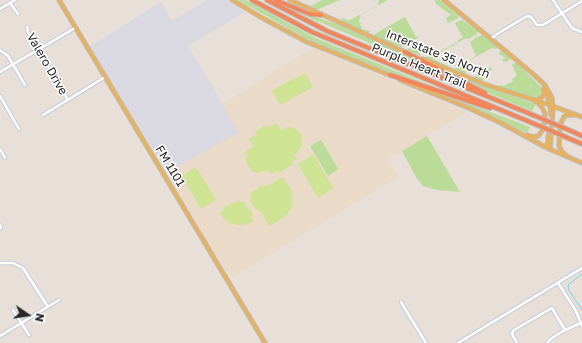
<!DOCTYPE html>
<html>
<head>
<meta charset="utf-8">
<style>
	body { margin:0 }
	#map { position:relative; width:582px; height:343px; overflow:hidden; background:#e8dfd9; font-family:"Golos Text",sans-serif }
	canvas { display:block }
	.north { position:absolute; left:8px; top:295px; width:40px; height:40px; -webkit-text-stroke:3px #fff; paint-order:stroke; rotate:103deg; font-size:11px; font-weight:700; line-height:16px; text-align:center; color:#272727 }
	.north::after { content:''; display:block; margin:auto; width:14px; height:18px; background:#272727; clip-path:polygon(50% 0,100% 100%,50% 72%,0 100%) }
</style>
</head>
<body>
<div id="map">
<canvas width="582" height="343"></canvas>
<div class="north">N</div>
</div>
<script>
const ctx = document.querySelector('canvas').getContext('2d');
ctx.lineJoin = 'round';
function fill(path, color) {
  ctx.fillStyle = color;
  ctx.fill(path, 'evenodd');
}
function shape(rows) {
  const path = new Path2D();
  for (const r of rows) {
    path.moveTo(r[0], r[1]);
    for (let i = 2; i < r.length; i += 2) path.lineTo(r[i], r[i + 1]);
  }
  return path;
}
function stroke(path, color, width, dash) {
  ctx.strokeStyle = color;
  ctx.lineWidth = width;
  ctx.lineCap = dash ? 'butt' : 'round';
  ctx.setLineDash(dash || []);
  ctx.stroke(path);
}
function write(font, color, halo, rows, align = 'center') {
  ctx.font = font + ' "Golos Text",sans-serif';
  ctx.lineWidth = 3;
  ctx.setLineDash([]);
  ctx.textBaseline = 'middle';
  ctx.strokeStyle = halo;
  ctx.fillStyle = color;
  for (const [text, x, y, turn = 0] of rows) {
    ctx.save();
    ctx.translate(x, y);
    ctx.rotate((+turn || 0) * Math.PI / 180);
    ctx.textAlign = isNaN(turn) ? turn : align;
    if (halo) ctx.strokeText(text, 0, 0);
    ctx.fillText(text, 0, 0);
    ctx.restore();
  }
}
const industrial = shape([
	[207,0,226,0,245,12,188,46,240,133,167,172,137,123,115,91,89,47,161,2,172,21]
]);
const education = shape([
	[314,48,467,112,388,159,398,177,231,278,202,233,167,172,239,133,222,104,261,81,267,75]
]);
const green = shape([
	[238,0,246,0,313,37,432,86,432,88,341,54,311,41],
	[322,0,340,0,316,10,309,7],
	[379,0,388,0,360,15,359,23,361,23,360,26,362,26,361,29,370,31,370,32,368,33,341,22,342,18,346,19,348,21,378,5],
	[435,0,440,0,459,16,458,18,448,23,446,18,451,15,436,4],
	[291,9,336,24,403,53,442,73,441,74,402,57,402,55,400,54,400,56,320,22,320,21,318,22],
	[405,17,416,37,419,36,419,37,402,47,375,37,375,34],
	[462,20,478,31,476,35,468,39,466,38,454,45,454,47,452,46,434,56,433,59,448,66,446,67,426,58,427,55,429,57,458,42,458,40,463,38,455,23],
	[483,35,497,47,497,49,492,48,463,64,462,68,467,73,465,74,453,70,460,65,460,63,463,61,464,63,476,56,470,42,478,36],
	[410,47,417,48,421,56,407,50],
	[500,51,502,51,511,58,508,61,504,62,502,60,505,58,499,54],
	[516,62,542,88,542,92,539,97,535,98,500,87,499,85,504,86,513,81,512,79,517,76,512,65],
	[491,67,492,70,486,74,484,79,482,81,474,78,475,76],
	[456,75,477,83,477,84,478,84,536,104,532,111,491,94,479,88,478,86,477,87,455,76],
	[454,98,472,105,530,127,527,133,485,113,485,111,484,112,453,100],
	[427,136,460,192,437,190,423,186,416,177,402,151],
	[321,140,338,169,328,176,310,146]
]);
const pitch = shape([
	[305,73,313,87,280,105,272,90],
	[276,123,281,130,288,127,294,128,301,134,302,144,299,151,294,155,297,159,292,162,293,164,279,173,277,171,271,174,269,170,258,173,253,172,248,165,246,161,247,154,245,155,244,153,254,146,249,139,256,135,255,132,266,125,268,128],
	[313,154,333,188,318,198,298,164],
	[196,167,216,200,201,209,182,176],
	[283,177,291,190,293,201,292,207,285,217,269,226,261,212,256,209,252,204,250,198,251,193,261,186,267,186],
	[236,201,244,202,248,210,249,209,253,215,251,217,253,221,244,225,238,225,229,223,224,219,220,213,224,210,223,208]
]);
const stream = shape([
	[582,274,568,285,569,290,582,310]
]);
const minor = shape([
	[553,0,572,28,582,32],
	[10,3,18,14],
	[0,9,15,0],
	[27,27,28,32,68,100],
	[491,39,497,34,527,16,531,17,537,25,543,25,582,1],
	[0,50,8,56,25,85],
	[0,72,75,28],
	[0,96,19,129],
	[43,115,105,77],
	[0,149,5,158],
	[0,225,1,228],
	[0,263,13,263,23,268,48,307],
	[558,283,576,311,582,326],
	[401,302,426,343],
	[13,310,29,335],
	[0,336,59,300],
	[458,343,582,268],
	[517,343,513,336,512,333,514,330,552,308,565,330],
	[547,343,552,338,565,330,581,323]
]);
const major = shape([
	[59,0,265,343],
	[232,0,264,19,307,42,392,76],
	[290,0,407,53],
	[444,0,532,73,545,85,552,98,553,108,550,149],
	[423,59,484,84,550,105,582,117],
	[400,80,471,109,501,123,547,148,582,163],
	[545,88,550,105,551,115],
	[537,100,542,97,544,94,544,88],
	[527,135,533,137,538,136,542,131,544,126,545,113,541,106,535,101],
	[547,148,549,131],
	[567,156,562,152,559,146,560,125,564,117,566,115,574,115]
]);
const highway = shape([
	[252,0,312,32,530,122],
	[267,0,327,31,533,115],
	[275,0,310,14,321,15],
	[405,52,485,93],
	[390,75,490,108],
	[571,131,582,136],
	[568,138,582,144]
]);
const highwayBridge = shape([
	[533,115,571,131],
	[530,122,568,138]
]);
const streetNames = [
	["Interstate 35 North",438,54,22],
	["Valero Drive",47,64,60],
	["Purple Heart Trail",419,66,22],
	["FM 1101",170,166,59]
];
fill(industrial, '#dad9e1');
fill(education, '#eadac8');
fill(green, '#badc98');
fill(pitch, '#cee394');
stroke(stream, '#71d8e5', 1);
stroke(minor, '#c7cdd8', 4.5);
stroke(major, '#bebebe', 5.5);
stroke(highway, '#bebebe', 6);
stroke(minor, '#fff', 2.5);
stroke(major, '#e6b260', 3.5);
stroke(highway, '#f2855a', 4);
stroke(highwayBridge, '#bebebe', 6, []);
stroke(highwayBridge, '#f2855a', 4);
write('12px', '#272727', '#fff', streetNames);
</script>
</body>
</html>
